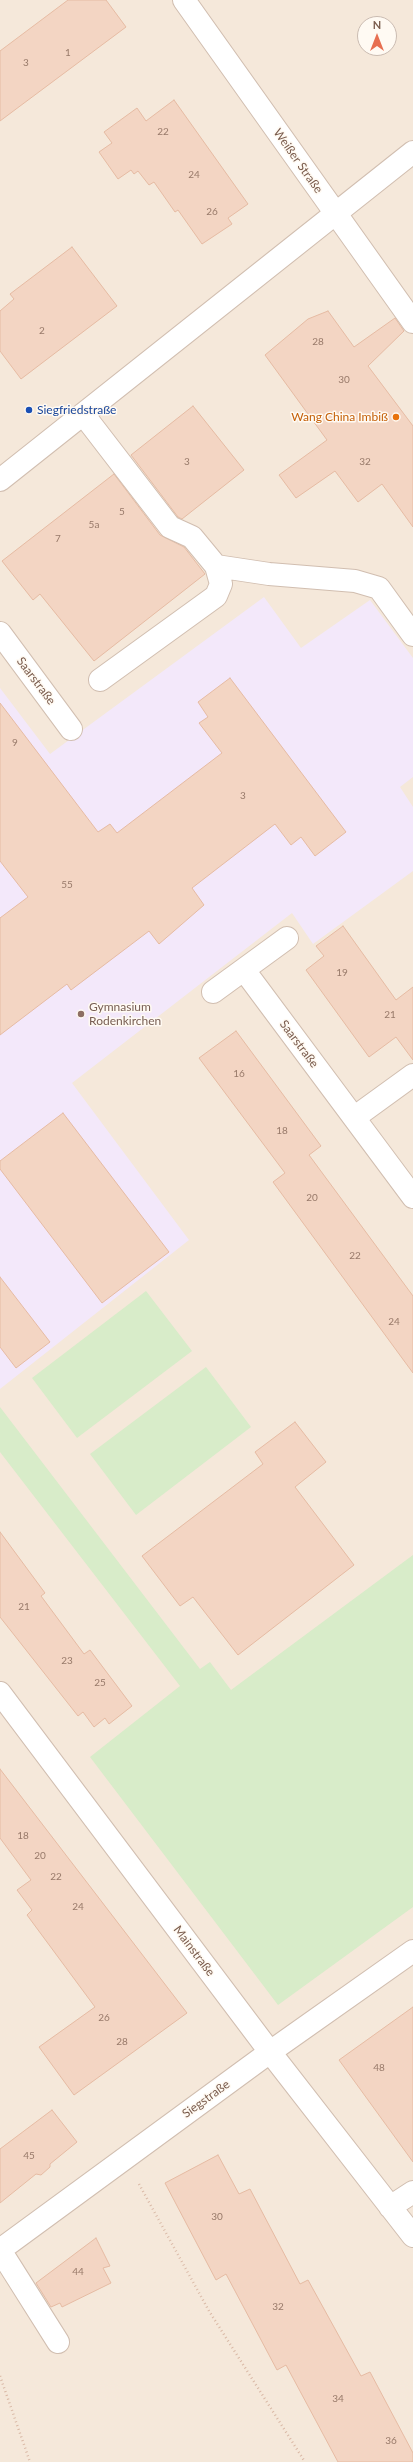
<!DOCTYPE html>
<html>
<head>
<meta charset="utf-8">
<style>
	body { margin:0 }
	#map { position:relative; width:413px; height:2462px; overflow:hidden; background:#fdf6ec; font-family:Lato,sans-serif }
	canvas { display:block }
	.north { position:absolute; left:357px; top:16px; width:40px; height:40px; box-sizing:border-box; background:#fffaf3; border:1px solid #cabbb1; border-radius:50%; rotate:0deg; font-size:11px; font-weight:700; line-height:16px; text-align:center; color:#7a5c4d }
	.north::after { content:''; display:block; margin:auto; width:14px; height:18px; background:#e76f51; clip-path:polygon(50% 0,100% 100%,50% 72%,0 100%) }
</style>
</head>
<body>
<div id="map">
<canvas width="413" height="2462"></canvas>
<div class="north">N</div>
</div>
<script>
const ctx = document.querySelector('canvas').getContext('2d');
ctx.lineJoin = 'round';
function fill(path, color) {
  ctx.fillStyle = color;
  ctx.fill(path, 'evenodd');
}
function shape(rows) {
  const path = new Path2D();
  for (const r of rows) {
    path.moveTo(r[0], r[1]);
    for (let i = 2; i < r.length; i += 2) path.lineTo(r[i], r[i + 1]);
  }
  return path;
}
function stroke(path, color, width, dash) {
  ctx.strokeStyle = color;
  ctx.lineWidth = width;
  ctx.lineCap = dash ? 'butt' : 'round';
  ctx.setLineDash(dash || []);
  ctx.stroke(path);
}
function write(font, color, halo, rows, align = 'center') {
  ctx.font = font + ' Lato,sans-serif';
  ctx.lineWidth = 3;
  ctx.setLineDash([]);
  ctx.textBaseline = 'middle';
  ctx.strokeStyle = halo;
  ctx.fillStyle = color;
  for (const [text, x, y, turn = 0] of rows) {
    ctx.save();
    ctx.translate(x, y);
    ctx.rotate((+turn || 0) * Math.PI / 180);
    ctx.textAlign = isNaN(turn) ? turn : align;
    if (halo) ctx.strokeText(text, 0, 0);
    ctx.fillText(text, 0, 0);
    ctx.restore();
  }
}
const residential = shape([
	[0,0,413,0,413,2462,0,2462],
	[365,24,389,24,389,48,365,48]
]);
const education = shape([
	[264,597,301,648,370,600,413,658,413,777,400,787,413,807,413,871,313,944,292,913,72,1083,189,1240,0,1389,0,688,50,754]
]);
const green = shape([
	[146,1291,192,1351,77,1438,32,1378],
	[206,1367,251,1427,136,1515,90,1454],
	[0,1407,200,1669,210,1662,231,1690,413,1555,413,1907,278,2005,90,1757,180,1686,0,1452]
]);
const building = shape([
	[68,0,106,0,126,27,0,121,0,51,68,0],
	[174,100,248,204,228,218,232,224,202,244,178,210,175,212,154,182,149,185,138,171,134,174,131,170,118,179,99,152,112,143,104,132,137,108,146,121,174,100],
	[72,247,117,306,21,379,0,351,0,311,14,299,10,294,72,247],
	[328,311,354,347,395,318,404,331,368,366,413,426,413,527,382,484,358,502,335,471,296,498,279,475,327,440,265,355,308,319,328,311],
	[193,406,244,470,182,519,178,517,131,455,193,406],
	[114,474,160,535,184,547,205,574,94,661,40,594,33,600,2,561,114,474],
	[230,678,346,832,315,856,301,837,291,845,275,824,192,888,204,905,159,944,149,931,71,990,67,984,0,1035,0,918,28,897,0,861,0,703,98,832,110,824,117,833,222,753,199,723,208,717,198,702,230,678],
	[343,926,396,1000,413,987,413,1060,396,1037,369,1057,306,970,324,956,316,946,343,926],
	[236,1031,321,1146,309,1155,413,1296,413,1373,273,1182,285,1173,199,1058,236,1031],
	[63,1113,169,1252,102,1303,0,1169,0,1161,63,1113],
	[0,1277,50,1342,16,1368,0,1347,0,1277],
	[295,1422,326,1462,295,1487,354,1565,238,1655,193,1597,180,1606,142,1556,263,1464,255,1452,295,1422],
	[0,1532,45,1593,41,1596,84,1654,90,1650,132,1706,109,1724,105,1718,94,1727,83,1712,78,1716,0,1617,0,1532],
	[0,1769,187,2013,74,2095,39,2047,95,2007,27,1915,32,1910,17,1890,31,1880,0,1838,0,1769],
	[413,2007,413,2162,339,2060,413,2007],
	[52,2110,77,2142,50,2164,50,2167,41,2175,36,2174,0,2203,0,2149,52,2110],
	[218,2155,239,2194,250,2189,300,2284,308,2280,361,2376,370,2372,413,2453,413,2462,338,2462,286,2365,277,2370,226,2274,216,2280,165,2183,218,2155],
	[96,2238,110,2266,103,2268,111,2283,62,2307,60,2303,51,2307,36,2283,96,2238]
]);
const path = shape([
	[139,2184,209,2311,305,2462],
	[0,2376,30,2462]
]);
const minor = shape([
	[184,0,413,322],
	[83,414,170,527,192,537,216,566,221,584,216,596,100,680],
	[0,480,413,152],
	[216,566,269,574,355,581,379,588,413,635],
	[0,633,71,729],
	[244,970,413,1197],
	[213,992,287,938],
	[355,1117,413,1075],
	[0,1693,270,2052,413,2236],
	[390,2207,413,2192],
	[0,2250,270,2052,413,1951],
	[0,2250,58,2342]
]);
const markers = [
	[29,410,4,"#1a4fb4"],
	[396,417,4,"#e8710a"],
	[81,1014,4,"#8d6e63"]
];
const numberNames = [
	["1",68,53],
	["3",26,63],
	["22",163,132],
	["24",194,175],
	["26",212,212],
	["2",42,331],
	["28",318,342],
	["30",344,380],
	["3",187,462],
	["32",365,462],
	["5",122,512],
	["5a",94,525],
	["7",58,539],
	["9",15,743],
	["3",243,796],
	["55",67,885],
	["19",342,973],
	["21",390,1015],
	["16",239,1074],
	["18",282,1131],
	["20",312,1198],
	["22",355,1256],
	["24",394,1322],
	["21",24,1607],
	["23",67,1661],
	["25",100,1683],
	["18",23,1836],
	["20",40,1856],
	["22",56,1877],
	["24",78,1907],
	["26",104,2018],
	["28",122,2042],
	["48",379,2068],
	["45",29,2156],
	["30",217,2217],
	["44",78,2272],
	["32",278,2307],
	["34",338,2399],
	["36",391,2441]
];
const streetNames = [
	["Weißer Straße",298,161,55],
	["Saarstraße",36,681,53],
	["Saarstraße",299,1044,53],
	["Mainstraße",194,1951,53],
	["Siegstraße",206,2099,-36]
];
const transitNames = [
	["Siegfriedstraße",37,410]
];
const foodNames = [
	["Wang China Imbiß",388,417]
];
const educationNames = [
	["Gymnasium",89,1007],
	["Rodenkirchen",89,1021]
];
fill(residential, '#f5e8da');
fill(education, '#f3e8fa');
fill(green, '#d8ecc9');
fill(building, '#f3d5c3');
stroke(building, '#e6bba3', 1);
stroke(minor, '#d1beb0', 24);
stroke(path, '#d9b8a5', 2.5, [1, 3]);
stroke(minor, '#fff', 22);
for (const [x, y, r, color] of markers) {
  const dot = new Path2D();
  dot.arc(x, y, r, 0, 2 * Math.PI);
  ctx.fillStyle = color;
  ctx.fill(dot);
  stroke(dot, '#fffaf3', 1.5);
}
write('10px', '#987a6a', null, numberNames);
write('12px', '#7a5c4d', '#fffaf3', streetNames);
write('12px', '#164399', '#fffaf3', transitNames, 'left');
write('12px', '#c56008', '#fffaf3', foodNames, 'right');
write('12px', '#785e54', '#fffaf3', educationNames, 'left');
</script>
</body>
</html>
